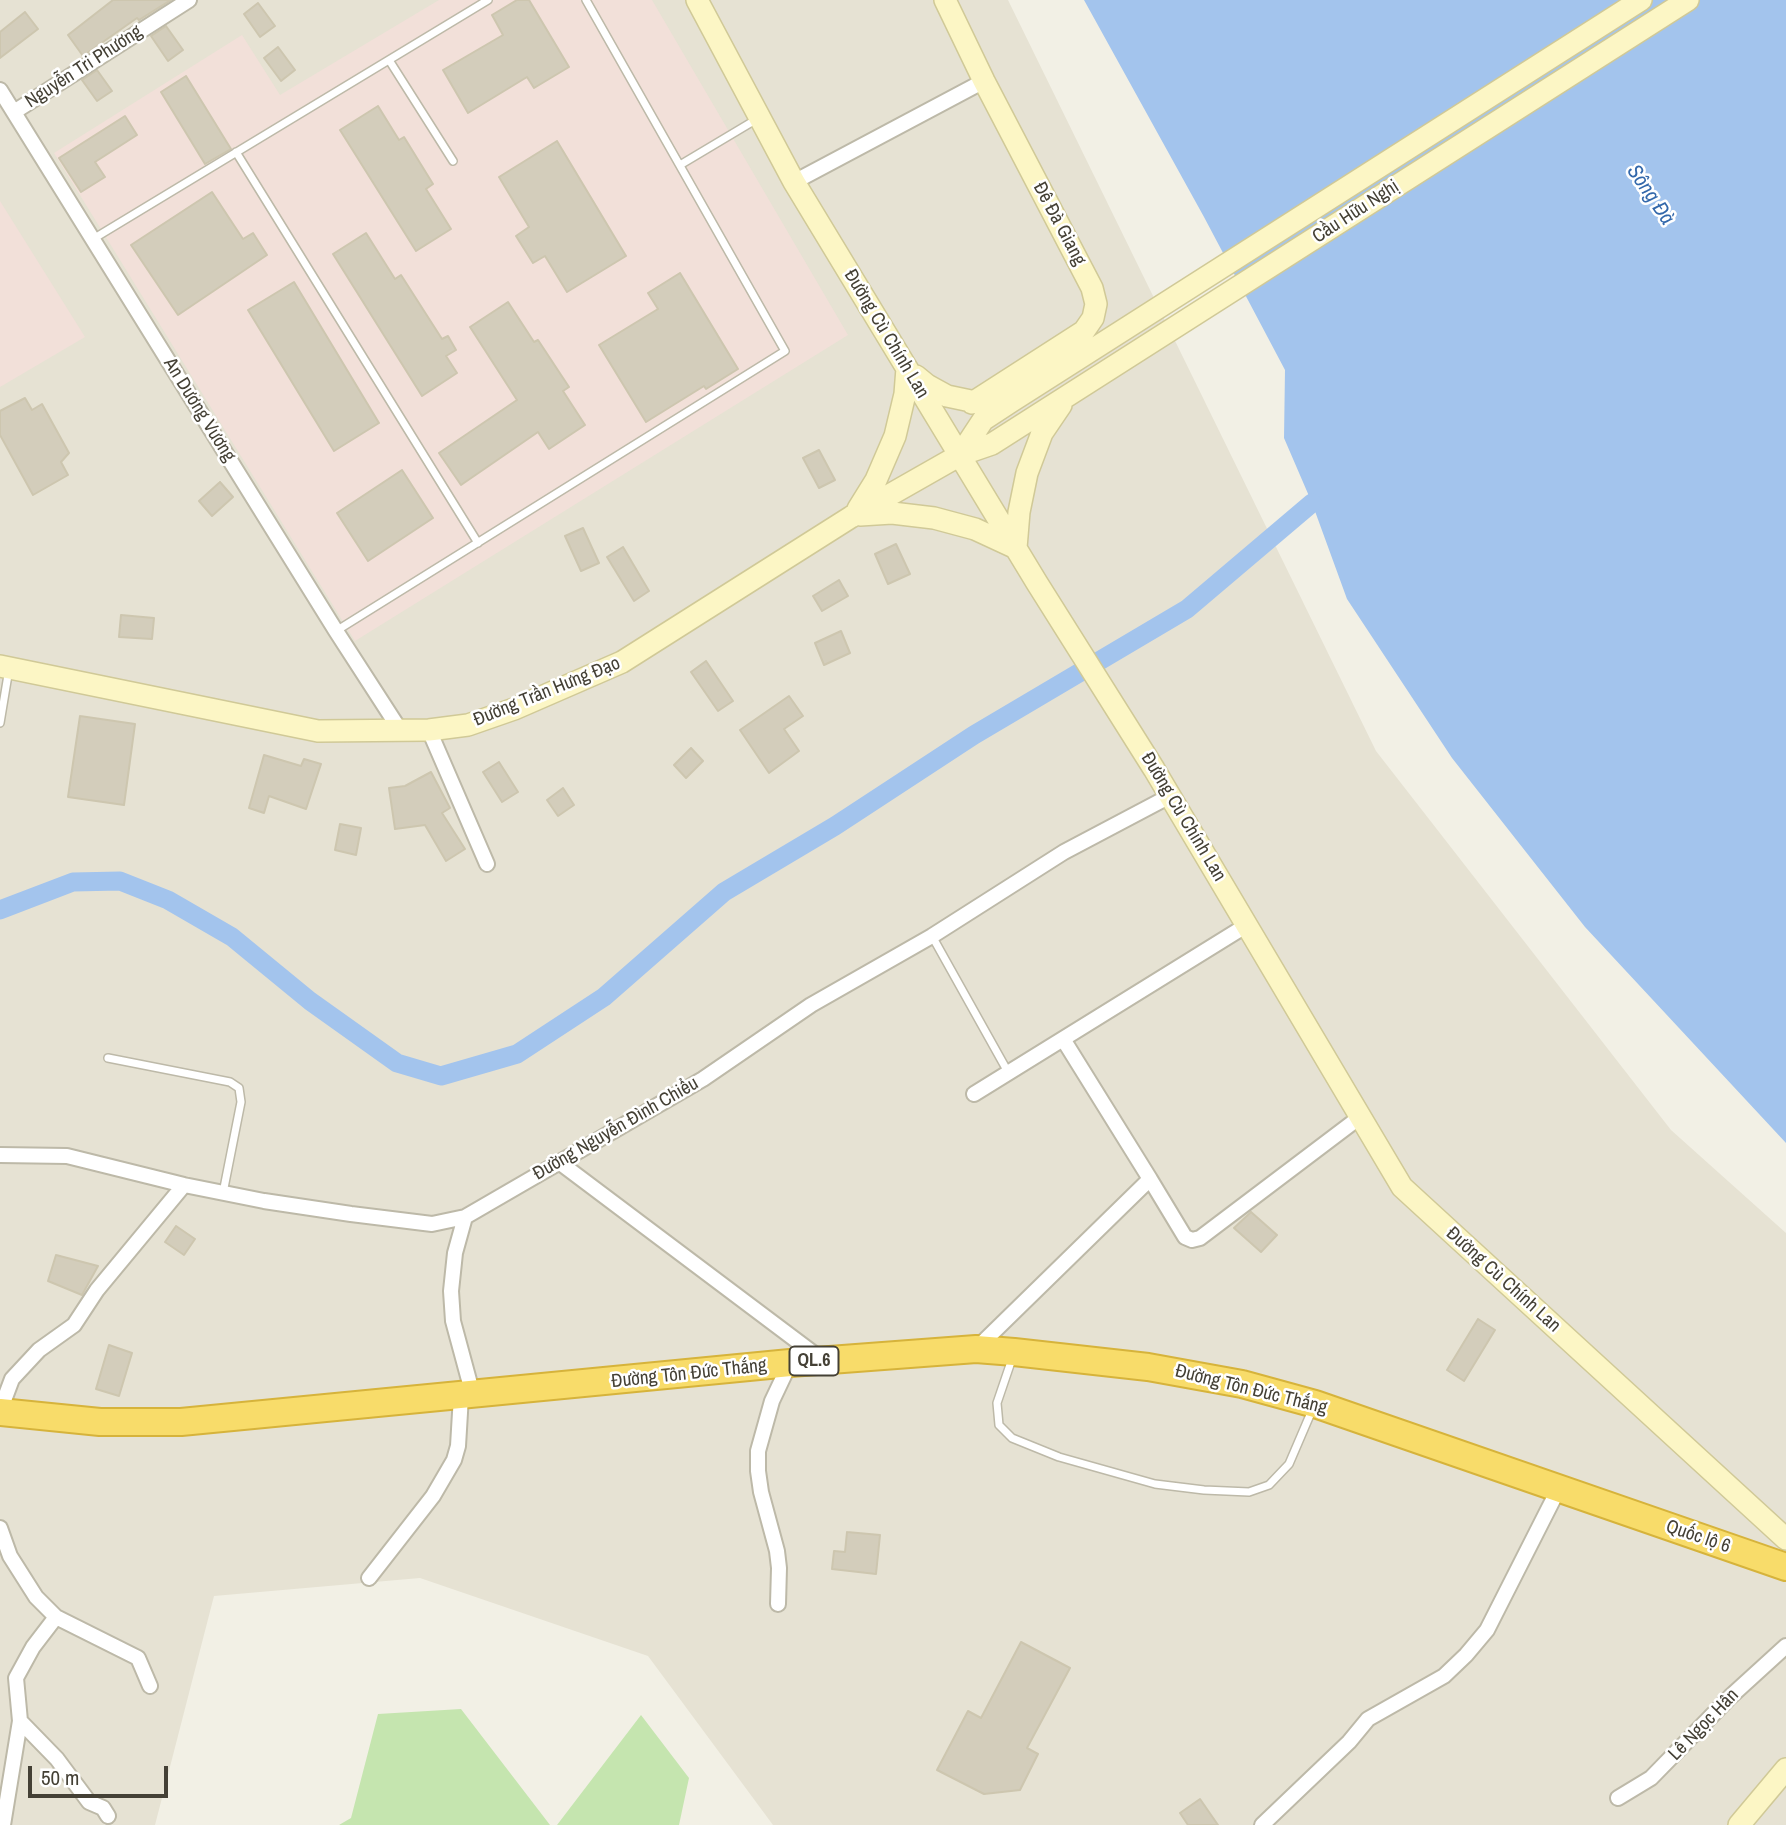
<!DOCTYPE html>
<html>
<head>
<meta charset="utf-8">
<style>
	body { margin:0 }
	#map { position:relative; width:1786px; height:1825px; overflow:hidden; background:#f2f0e5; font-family:"Archivo Narrow",sans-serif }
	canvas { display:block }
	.scale { position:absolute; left:28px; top:1766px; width:140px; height:32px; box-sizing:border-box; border:4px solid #444035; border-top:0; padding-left:9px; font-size:21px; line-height:24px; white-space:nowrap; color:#444035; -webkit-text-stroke:5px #fff; paint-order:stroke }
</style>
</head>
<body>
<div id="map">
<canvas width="1786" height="1825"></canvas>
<div class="scale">50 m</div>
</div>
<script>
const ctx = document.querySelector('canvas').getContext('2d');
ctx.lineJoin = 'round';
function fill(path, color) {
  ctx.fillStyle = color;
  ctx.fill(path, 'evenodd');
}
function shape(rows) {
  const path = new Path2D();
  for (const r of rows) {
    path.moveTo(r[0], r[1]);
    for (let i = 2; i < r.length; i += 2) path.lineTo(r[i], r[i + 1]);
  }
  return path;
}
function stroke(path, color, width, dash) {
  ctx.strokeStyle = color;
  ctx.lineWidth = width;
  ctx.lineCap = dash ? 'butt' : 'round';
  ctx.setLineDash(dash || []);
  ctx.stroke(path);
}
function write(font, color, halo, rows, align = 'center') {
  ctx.font = font + ' "Archivo Narrow",sans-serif';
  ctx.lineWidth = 5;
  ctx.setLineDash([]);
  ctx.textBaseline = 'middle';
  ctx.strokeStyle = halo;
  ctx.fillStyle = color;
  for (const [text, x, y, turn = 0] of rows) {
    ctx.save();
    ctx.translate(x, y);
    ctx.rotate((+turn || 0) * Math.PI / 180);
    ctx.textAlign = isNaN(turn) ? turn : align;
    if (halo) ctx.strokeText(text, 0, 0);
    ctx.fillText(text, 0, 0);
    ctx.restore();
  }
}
const residential = shape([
	[0,0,1008,0,1376,751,1671,1130,1786,1233,1786,1825,773,1825,648,1656,420,1578,214,1596,155,1825,0,1825]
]);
const medical = shape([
	[439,0,652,0,848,335,355,641,54,153,242,35,280,95],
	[0,201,85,337,0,387]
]);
const green = shape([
	[461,1709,550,1825,339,1825,351,1818,378,1714],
	[641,1715,689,1778,679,1825,557,1825]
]);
const water = shape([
	[1084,0,1786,0,1786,1143,1585,927,1452,758,1347,599,1312,503,1284,438,1285,370,1204,217]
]);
const canal = shape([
	[0,910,73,882,120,881,168,900,232,937,310,1001,397,1063,441,1076,517,1054,604,997,724,892,835,826,974,735,1187,609,1312,503]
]);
const building = shape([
	[113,0,171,0,139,20,137,18,83,56,68,35,113,0],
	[517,0,529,0,569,67,534,88,527,77,468,113,443,70,503,35,492,15,517,0],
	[258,3,275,26,260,37,244,14,258,3],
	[25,12,38,29,0,58,0,32,25,12],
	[166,26,183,50,168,61,151,36,166,26],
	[278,47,295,70,281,81,264,58,278,47],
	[97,70,112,91,97,101,82,80,97,70],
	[186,76,231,149,205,164,161,92,186,76],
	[378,106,399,140,404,137,433,184,426,189,451,229,416,251,340,130,378,106],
	[125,116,137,135,95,162,105,177,81,192,59,158,125,116],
	[557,141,626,256,567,292,545,256,533,263,516,236,529,227,499,177,557,141],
	[212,192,243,239,253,233,267,255,178,315,131,245,212,192],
	[366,233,395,279,401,275,442,339,448,336,456,350,446,356,457,373,422,396,333,254,366,233],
	[680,273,738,369,706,389,704,386,646,422,599,345,658,309,648,293,680,273],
	[294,282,379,423,334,451,248,310,294,282],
	[508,302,534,342,538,340,569,387,563,391,585,425,549,449,538,432,461,485,439,453,517,400,470,327,508,302],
	[25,398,32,410,42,404,69,453,61,462,68,475,33,495,0,435,0,411,25,398],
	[819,450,835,480,819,488,803,458,819,450],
	[402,470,433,518,368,561,337,513,402,470],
	[220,482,233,497,212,516,199,501,220,482],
	[583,528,599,563,581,571,565,536,583,528],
	[896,544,910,574,888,584,875,554,896,544],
	[623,547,649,591,634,601,607,557,623,547],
	[839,580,848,596,822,611,813,596,839,580],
	[121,615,154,618,152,639,119,637,121,615],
	[841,631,850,653,824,665,815,643,841,631],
	[706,661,733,701,718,711,691,672,706,661],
	[789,696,803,716,784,729,799,751,769,773,740,730,789,696],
	[80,716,135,724,124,805,68,797,80,716],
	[691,748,703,761,686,778,674,765,691,748],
	[264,755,301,766,304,759,321,764,306,809,269,796,264,813,249,808,264,755],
	[499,762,518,792,502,802,483,772,499,762],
	[431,772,450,808,442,813,465,849,446,861,425,825,395,829,389,788,405,786,431,772],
	[563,788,574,805,558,816,547,800,563,788],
	[340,824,361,828,356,855,335,850,340,824],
	[1251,1212,1277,1235,1261,1252,1234,1228,1251,1212],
	[176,1226,195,1239,184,1255,165,1242,176,1226],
	[56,1255,98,1266,82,1295,48,1281,56,1255],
	[1478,1319,1495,1330,1464,1381,1447,1370,1478,1319],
	[109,1345,132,1353,119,1396,96,1389,109,1345],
	[847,1532,880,1535,876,1574,832,1569,834,1551,845,1552,847,1532],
	[1021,1642,1070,1668,1027,1748,1038,1754,1020,1790,984,1794,937,1770,968,1711,981,1718,1021,1642],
	[1200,1799,1218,1825,1188,1825,1180,1813,1200,1799]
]);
const lane = shape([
	[389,60,453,161],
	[236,152,478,543],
	[680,165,757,119],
	[93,239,488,0],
	[336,631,785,351,586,0],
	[0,723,9,669],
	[932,936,1008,1072],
	[108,1058,230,1082,239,1088,241,1102,223,1193],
	[1013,1356,997,1403,999,1425,1012,1438,1059,1457,1155,1484,1204,1490,1249,1492,1269,1485,1289,1464,1313,1408]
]);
const street = shape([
	[0,90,336,631,400,730],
	[14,112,189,0],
	[794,182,984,81],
	[429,730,487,864],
	[1063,1039,1150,1179],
	[974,1094,1247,925],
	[0,1155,67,1156,184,1185,264,1201,351,1214,432,1224,465,1217,703,1079,811,1005,932,936,1064,852,1170,796],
	[559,1162,821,1359],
	[465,1217,455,1253,451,1291,453,1321,473,1395],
	[976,1349,1150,1179,1185,1237,1192,1240,1200,1238,1360,1117],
	[0,1411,12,1379,39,1350,74,1325,97,1290,184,1185],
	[0,1528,10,1556,36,1597,56,1617,138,1658,150,1686],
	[369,1578,433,1496,454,1460,458,1446,461,1396],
	[778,1604,779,1568,777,1551,761,1492,758,1471,758,1451,772,1401,790,1363],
	[56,1617,33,1647,16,1678,20,1721,57,1759,89,1802,103,1808,108,1816],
	[1618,1798,1651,1778,1730,1697,1786,1646],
	[3,1825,20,1721],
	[1262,1825,1349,1742,1368,1719,1444,1676,1466,1655,1487,1630,1558,1490]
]);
const secondary = shape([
	[697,0,794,182,1037,583,1154,769,1402,1187,1786,1539],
	[945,0,984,81,1092,288,1096,304,1093,318,1084,331,972,403],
	[916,376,927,385,947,396,985,404],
	[960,455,983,420,1012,401,1641,0],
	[858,509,876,480,895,436,905,394,907,368],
	[860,515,892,513,934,518,975,529,1016,548,1019,512,1027,473,1042,433,1061,405],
	[0,666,318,731,429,730,468,725,514,709,622,662,851,517,960,455,992,444,1688,0],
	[1739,1825,1786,1769]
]);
const highway = shape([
	[0,1412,100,1422,181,1422,790,1363,976,1349,1014,1352,1148,1367,1242,1384,1315,1404,1786,1567]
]);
const shields = [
	[814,1361,49]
];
const shieldNames = [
	["QL.6",814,1361]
];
const streetNames = [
	["Nguyễn Tri Phương",84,67,-33],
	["Cầu Hữu Nghị",1356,212,-33],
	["Đê Đà Giang",1059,224,62],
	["Đường Cù Chính Lan",886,334,59],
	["An Dương Vương",199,410,58],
	["Đường Trần Hưng Đạo",547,692,-22],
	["Đường Cù Chính Lan",1183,817,59],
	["Đường Nguyễn Đình Chiểu",616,1129,-30],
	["Đường Cù Chính Lan",1503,1280,42],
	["Đường Tôn Đức Thắng",689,1374,-6],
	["Đường Tôn Đức Thắng",1251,1390,14],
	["Quốc lộ 6",1698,1537,19],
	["Lê Ngọc Hân",1704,1725,-46]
];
const waterNames = [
	["Sông Đà",1650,195,56]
];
fill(residential, '#e6e2d3');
fill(medical, '#f2e0d9');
fill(green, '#c5e5af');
fill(water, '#a3c4ed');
stroke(canal, '#a3c4ed', 19);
fill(building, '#d3cdbb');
stroke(building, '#cdc6af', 2);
stroke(lane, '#bdb9a8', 10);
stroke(street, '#bdb9a8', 18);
stroke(secondary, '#d0c997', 24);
stroke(highway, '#d6b33b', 30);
stroke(lane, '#fff', 7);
stroke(street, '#fff', 14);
stroke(secondary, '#fcf6c5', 21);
stroke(highway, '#f8dc6a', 26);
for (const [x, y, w] of shields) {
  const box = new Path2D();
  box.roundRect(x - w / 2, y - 14.5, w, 29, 5);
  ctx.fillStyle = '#fff';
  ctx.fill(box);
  stroke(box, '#444035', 2);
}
write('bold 18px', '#444035', null, shieldNames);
write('19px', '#444035', '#fff', streetNames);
write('italic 21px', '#3368ab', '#fff', waterNames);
</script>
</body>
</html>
